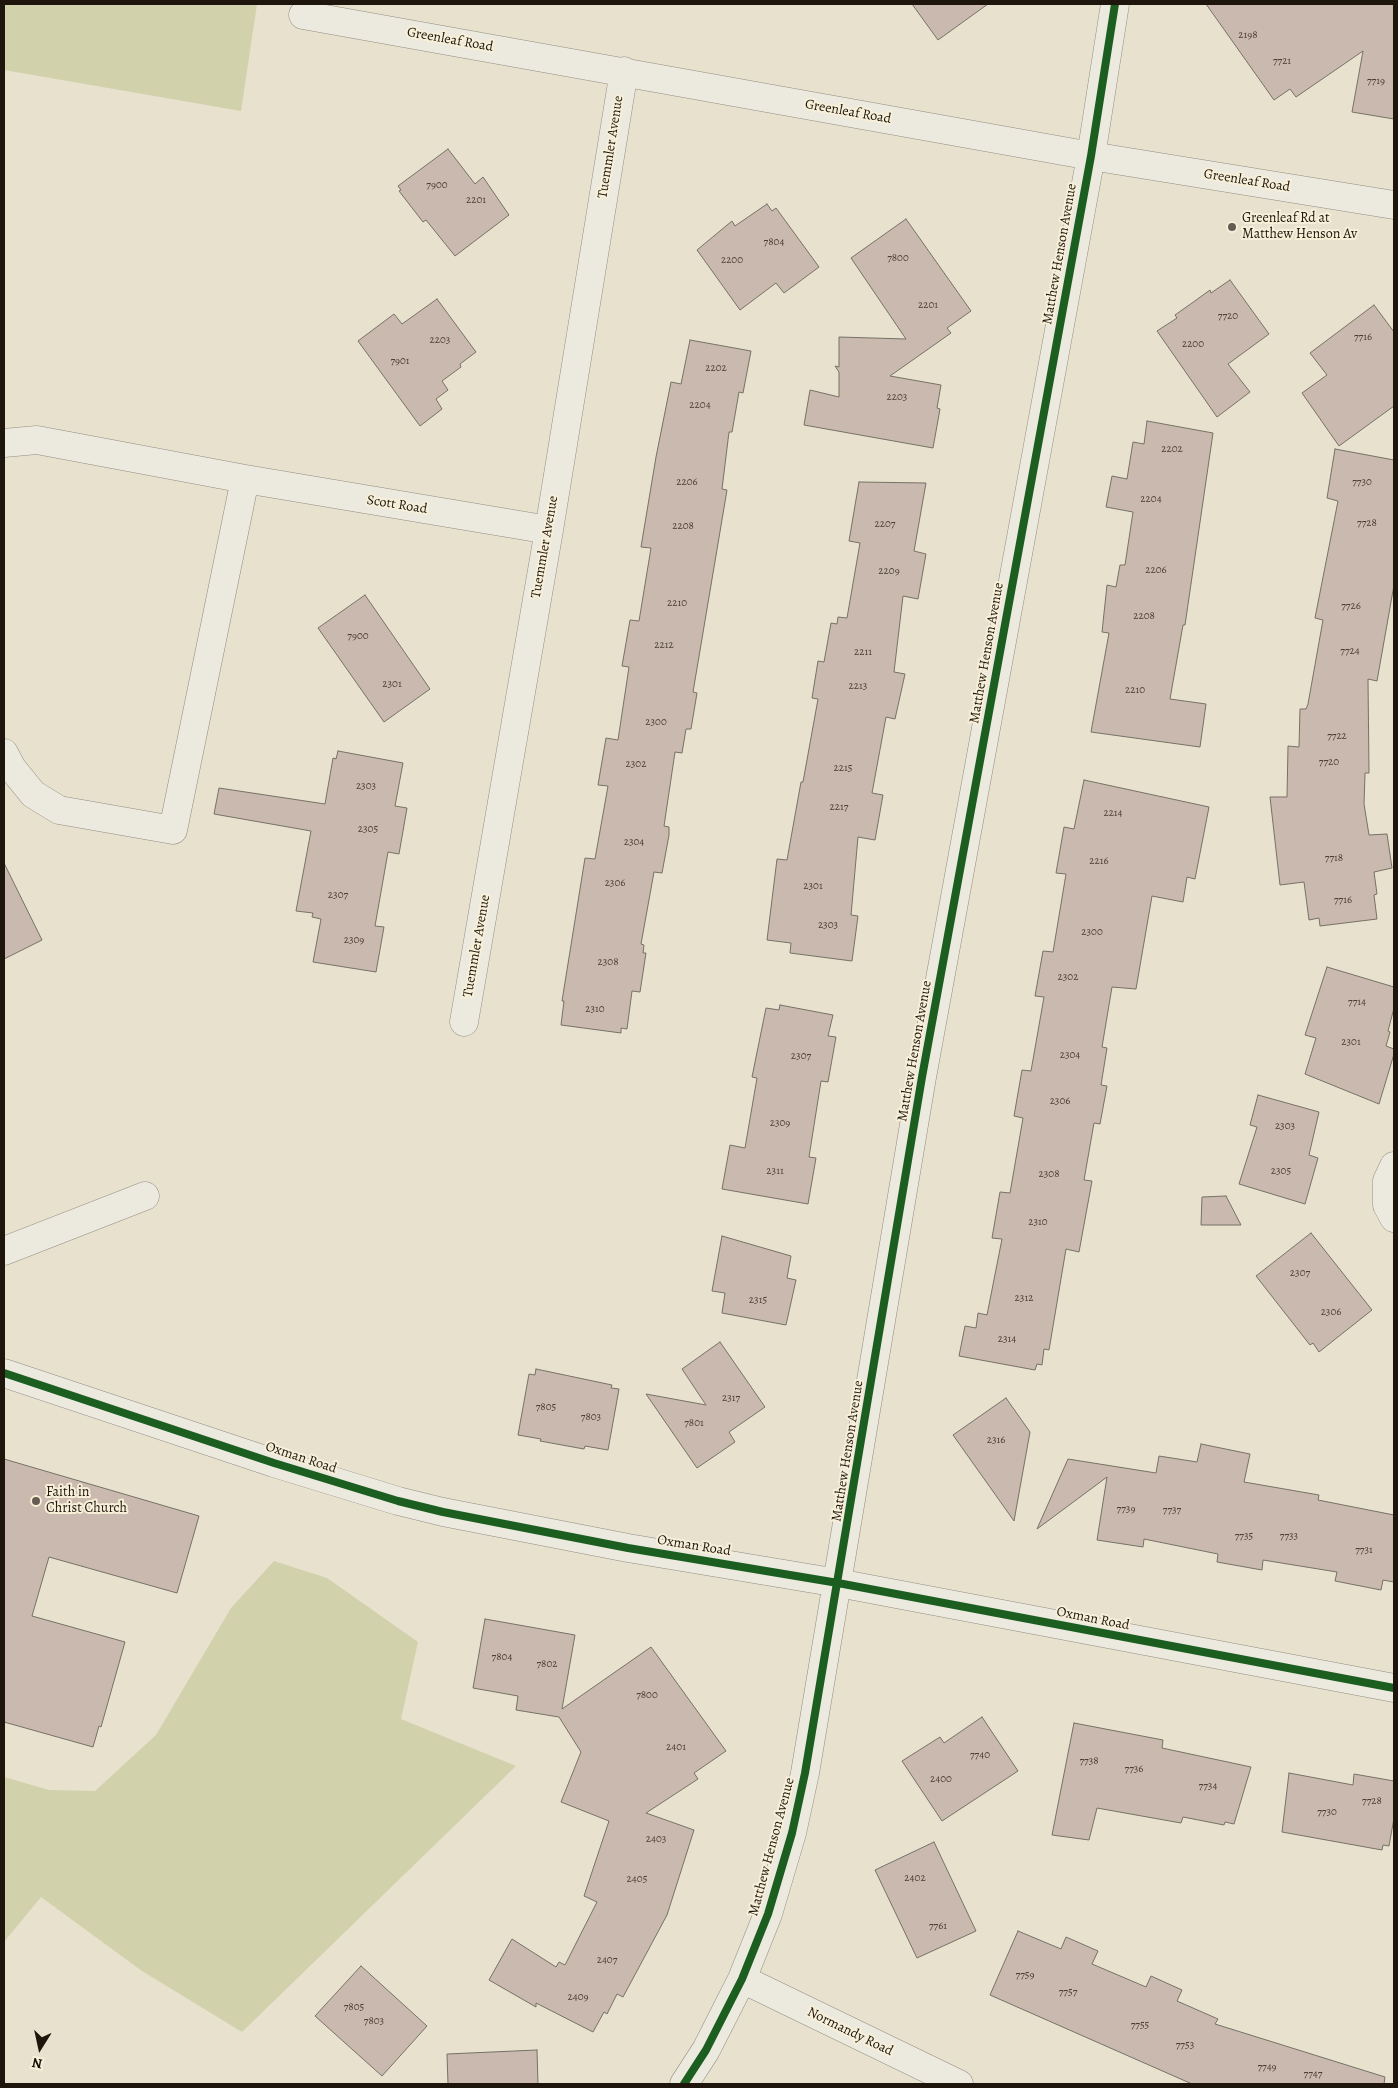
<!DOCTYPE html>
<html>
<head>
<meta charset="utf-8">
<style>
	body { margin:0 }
	#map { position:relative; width:1398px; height:2088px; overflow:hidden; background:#e8e1ce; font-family:Alegreya,serif }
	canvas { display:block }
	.frame { position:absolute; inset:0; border:5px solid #1e160d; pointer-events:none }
	.north { position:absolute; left:15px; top:2023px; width:50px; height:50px; -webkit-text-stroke:4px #f7efd8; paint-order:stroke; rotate:190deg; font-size:14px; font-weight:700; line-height:20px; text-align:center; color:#1e160d }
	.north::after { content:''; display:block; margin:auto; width:18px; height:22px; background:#1e160d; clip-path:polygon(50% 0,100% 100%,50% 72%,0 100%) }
</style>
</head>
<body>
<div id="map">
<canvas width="1398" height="2088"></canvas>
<div class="frame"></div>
<div class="north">N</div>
</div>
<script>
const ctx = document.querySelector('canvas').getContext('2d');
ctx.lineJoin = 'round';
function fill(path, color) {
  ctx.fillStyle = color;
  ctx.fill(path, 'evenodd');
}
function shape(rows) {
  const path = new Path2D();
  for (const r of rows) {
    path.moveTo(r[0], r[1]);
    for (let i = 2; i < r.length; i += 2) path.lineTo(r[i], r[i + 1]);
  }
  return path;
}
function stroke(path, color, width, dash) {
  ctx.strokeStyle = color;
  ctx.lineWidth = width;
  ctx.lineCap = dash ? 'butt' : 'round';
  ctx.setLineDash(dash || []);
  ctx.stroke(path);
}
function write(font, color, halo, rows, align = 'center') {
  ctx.font = font + ' Alegreya,serif';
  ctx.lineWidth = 4;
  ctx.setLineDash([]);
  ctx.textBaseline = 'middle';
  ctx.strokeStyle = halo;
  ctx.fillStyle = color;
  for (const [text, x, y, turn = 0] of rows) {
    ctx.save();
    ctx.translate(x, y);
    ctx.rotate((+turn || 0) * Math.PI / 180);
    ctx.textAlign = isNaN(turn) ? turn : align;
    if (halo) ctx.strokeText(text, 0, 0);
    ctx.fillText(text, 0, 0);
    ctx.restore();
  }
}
const green = shape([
	[4,4,257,4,241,111,4,70],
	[274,1561,327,1578,418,1642,401,1719,516,1766,242,2032,142,1971,41,1897,4,1942,4,1777,49,1790,95,1791,156,1735,231,1608]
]);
const building = shape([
	[912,4,988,4,938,40,912,4],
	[1206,4,1394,4,1394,119,1352,112,1363,51,1296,97,1290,89,1274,100,1206,4],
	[448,149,475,184,483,177,509,215,455,256,426,220,423,222,399,191,401,190,398,186,448,149],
	[767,204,772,211,776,208,819,267,784,293,776,283,740,310,697,250,732,221,735,226,767,204],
	[906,219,971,311,947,328,951,333,890,376,941,385,937,408,940,409,933,448,804,425,810,390,839,397,839,372,835,366,839,367,839,337,906,339,851,258,906,219],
	[1230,280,1269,334,1228,364,1250,392,1217,417,1157,331,1177,318,1175,315,1192,303,1210,290,1211,293,1230,280],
	[437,299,476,352,460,364,461,367,442,381,448,390,436,399,442,409,420,426,358,341,394,314,402,324,437,299],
	[1374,305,1394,332,1394,406,1339,446,1302,393,1327,375,1310,353,1374,305],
	[690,340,751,351,743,393,739,392,732,432,729,432,722,489,727,490,693,692,697,693,691,729,686,729,682,753,675,752,664,826,669,827,669,835,662,873,654,872,641,944,644,945,643,953,646,953,640,992,632,991,627,1029,621,1028,621,1033,561,1025,564,1001,562,1001,585,858,595,859,608,786,598,785,606,738,618,740,629,667,622,666,630,620,639,621,651,548,641,547,656,457,671,382,681,384,690,340],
	[1147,421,1213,433,1185,625,1183,625,1170,699,1206,704,1200,747,1091,732,1109,633,1102,632,1107,585,1116,587,1120,565,1125,565,1133,512,1106,507,1112,476,1127,479,1133,442,1144,444,1147,421],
	[1335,449,1394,460,1394,585,1377,681,1368,679,1369,773,1365,773,1364,804,1369,835,1387,834,1392,868,1374,872,1377,894,1374,895,1377,919,1320,926,1319,918,1309,920,1304,882,1280,885,1270,797,1287,797,1288,746,1299,747,1300,709,1306,709,1308,704,1323,620,1315,618,1338,501,1327,498,1335,449],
	[859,482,926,483,914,551,926,554,918,599,903,596,894,672,905,674,895,719,886,717,872,793,883,795,875,840,858,837,851,915,858,916,852,961,790,953,791,943,767,940,777,859,787,860,801,782,803,782,818,699,812,698,818,661,824,662,831,623,837,624,838,617,847,618,860,543,849,541,859,482],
	[365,595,430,689,384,722,318,628,365,595],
	[338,751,403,763,395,806,407,808,399,854,388,852,375,926,384,927,376,972,313,962,321,919,312,917,313,913,296,911,311,831,214,814,219,788,325,804,333,758,336,759,338,751],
	[1084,780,1209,807,1195,879,1187,877,1183,902,1152,896,1136,989,1112,987,1102,1047,1107,1048,1101,1085,1107,1086,1100,1124,1094,1123,1084,1180,1092,1181,1079,1252,1066,1249,1049,1350,1044,1349,1042,1365,1037,1364,1035,1370,959,1356,965,1326,976,1328,978,1313,987,1315,1002,1239,992,1238,1000,1192,1010,1193,1023,1118,1014,1116,1022,1070,1031,1071,1044,997,1035,996,1043,951,1053,952,1066,874,1056,873,1064,827,1074,829,1084,780],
	[4,863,42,940,4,959,4,863],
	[1327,967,1394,987,1394,1008,1388,1031,1390,1032,1386,1046,1394,1049,1394,1054,1379,1104,1305,1074,1316,1038,1305,1035,1327,967],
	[780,1005,833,1015,828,1036,836,1037,828,1082,821,1081,809,1157,816,1158,808,1204,722,1189,730,1145,745,1148,757,1078,752,1077,766,1008,779,1010,780,1005],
	[1258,1095,1319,1112,1309,1155,1318,1158,1305,1204,1239,1184,1257,1127,1250,1125,1258,1095],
	[1226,1196,1241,1225,1201,1225,1202,1197,1226,1196],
	[1311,1233,1372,1310,1319,1352,1313,1343,1310,1345,1256,1276,1311,1233],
	[722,1236,791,1256,787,1278,796,1280,786,1325,722,1313,725,1293,712,1291,722,1236],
	[720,1342,765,1407,729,1432,735,1442,697,1468,646,1394,706,1405,682,1369,720,1342],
	[536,1369,612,1385,611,1388,619,1389,608,1450,585,1446,584,1449,540,1441,541,1439,518,1435,529,1374,535,1375,536,1369],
	[1006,1398,1030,1432,1014,1521,953,1435,1006,1398],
	[1201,1444,1250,1454,1244,1482,1319,1495,1318,1500,1394,1515,1394,1582,1383,1580,1381,1590,1335,1581,1337,1572,1263,1560,1262,1570,1217,1562,1218,1554,1144,1539,1143,1547,1097,1540,1107,1477,1037,1529,1068,1459,1156,1473,1159,1456,1197,1462,1201,1444],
	[4,1459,199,1516,177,1593,49,1557,32,1616,125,1642,101,1727,99,1726,93,1747,4,1722,4,1459],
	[485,1619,575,1635,562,1709,651,1647,726,1751,694,1773,698,1779,646,1813,694,1830,667,1915,623,1997,617,1994,607,2014,604,2012,593,2032,536,2003,536,2007,489,1980,512,1939,556,1967,559,1962,565,1965,597,1902,584,1896,609,1821,561,1802,581,1752,559,1717,516,1710,518,1696,473,1688,485,1619],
	[982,1717,1018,1771,942,1821,902,1761,940,1737,944,1743,982,1717],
	[1074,1723,1163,1740,1162,1748,1251,1767,1234,1824,1225,1822,1224,1825,1183,1817,1181,1823,1097,1808,1089,1840,1052,1835,1074,1723],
	[1289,1773,1353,1785,1354,1774,1394,1781,1394,1818,1389,1846,1383,1845,1382,1850,1282,1832,1289,1773],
	[934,1842,976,1931,917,1958,875,1870,934,1842],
	[1018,1931,1061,1949,1066,1937,1098,1951,1092,1964,1146,1987,1151,1976,1182,1990,1177,2001,1218,2019,1215,2024,1385,2077,1384,2084,1192,2084,990,1995,1018,1931],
	[361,1966,427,2026,382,2076,315,2016,361,1966],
	[537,2050,538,2084,448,2084,447,2054,537,2050]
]);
const minor = shape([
	[303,15,1091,156,1394,205],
	[4,443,37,440,245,479,549,530],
	[4,753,12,768,33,794,59,810,173,830,245,479],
	[464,1022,549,530,624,71],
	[1394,1166,1387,1181,1387,1205,1394,1218],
	[4,1251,145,1196],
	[4,1373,274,1463,398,1501,443,1512,628,1548,838,1583,1394,1688],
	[742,1979,959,2084],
	[684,2084,706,2050,742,1979,768,1914,792,1833,805,1773,922,1077,1091,156,1115,4]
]);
const cycleway = shape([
	[4,1373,274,1463,398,1501,443,1512,628,1548,838,1583,1394,1688],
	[684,2084,706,2050,742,1979,768,1914,792,1833,805,1773,922,1077,1091,156,1115,4]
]);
const markers = [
	[1232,227,5,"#655d51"],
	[36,1501,5,"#655d51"]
];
const numberNames = [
	["2198",1248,35],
	["7721",1282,61],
	["7719",1376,81],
	["7900",437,185],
	["2201",476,200],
	["7804",774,242],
	["7800",898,258],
	["2200",732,260],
	["2201",928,305],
	["7720",1228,316],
	["7716",1363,337],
	["2203",440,340],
	["2200",1193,344],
	["7901",400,361],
	["2202",716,368],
	["2203",897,397],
	["2204",700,405],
	["2202",1172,449],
	["2206",687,482],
	["7730",1362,482],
	["2204",1151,499],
	["7728",1367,523],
	["2207",885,524],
	["2208",683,526],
	["2206",1156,570],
	["2209",889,571],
	["2210",677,603],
	["7726",1351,606],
	["2208",1144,616],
	["7900",358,636],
	["2212",664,645],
	["7724",1350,651],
	["2211",863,652],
	["2301",392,684],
	["2213",858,686],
	["2210",1135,690],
	["2300",656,722],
	["7722",1337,736],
	["7720",1329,762],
	["2302",636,764],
	["2215",843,768],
	["2303",366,786],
	["2217",839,807],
	["2214",1113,813],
	["2305",368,829],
	["2304",634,842],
	["7718",1334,858],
	["2216",1099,861],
	["2306",615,883],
	["2301",813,886],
	["2307",338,895],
	["7716",1343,900],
	["2303",828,925],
	["2300",1092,932],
	["2309",354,940],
	["2308",608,962],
	["2302",1068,977],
	["7714",1357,1002],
	["2310",595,1009],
	["2301",1351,1042],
	["2304",1070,1055],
	["2307",801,1056],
	["2306",1060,1101],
	["2309",780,1123],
	["2303",1285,1126],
	["2311",775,1171],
	["2305",1281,1171],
	["2308",1049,1174],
	["2310",1038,1222],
	["2307",1300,1273],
	["2312",1024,1298],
	["2315",758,1300],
	["2306",1331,1312],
	["2314",1007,1339],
	["2317",731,1398],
	["7805",546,1407],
	["7803",591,1417],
	["7801",694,1423],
	["2316",996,1440],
	["7739",1126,1509],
	["7737",1172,1510],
	["7735",1244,1536],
	["7733",1289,1536],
	["7731",1364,1550],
	["7804",502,1657],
	["7802",547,1664],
	["7800",647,1695],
	["2401",676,1747],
	["7740",980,1755],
	["7738",1089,1761],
	["7736",1134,1769],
	["2400",941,1779],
	["7734",1208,1786],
	["7728",1372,1801],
	["7730",1327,1812],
	["2403",656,1839],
	["2402",915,1878],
	["2405",637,1879],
	["7761",938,1926],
	["2407",607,1960],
	["7759",1025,1975],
	["7757",1068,1992],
	["2409",578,1997],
	["7805",354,2007],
	["7803",374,2021],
	["7755",1140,2025],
	["7753",1185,2045],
	["7749",1267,2067],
	["7747",1313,2074]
];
const streetNames = [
	["Greenleaf Road",450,40,10],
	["Greenleaf Road",848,112,10],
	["Tuemmler Avenue",611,147,-81],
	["Greenleaf Road",1247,181,9],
	["Matthew Henson Avenue",1060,254,-80],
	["Scott Road",397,505,9],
	["Tuemmler Avenue",545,547,-80],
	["Matthew Henson Avenue",987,653,-80],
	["Tuemmler Avenue",477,946,-80],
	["Matthew Henson Avenue",915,1051,-80],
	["Matthew Henson Avenue",848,1451,-81],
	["Oxman Road",301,1458,18],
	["Oxman Road",694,1546,9],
	["Oxman Road",1093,1619,11],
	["Matthew Henson Avenue",772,1847,-75],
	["Normandy Road",850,2032,26]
];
const poiNames = [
	["Greenleaf Rd at",1242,219],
	["Matthew Henson Av",1242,235],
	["Faith in",46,1493],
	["Christ Church",46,1509]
];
fill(green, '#d1d1ac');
fill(building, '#cab9ae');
stroke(building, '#767167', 1);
stroke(minor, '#928d81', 29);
stroke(minor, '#ece9df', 28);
stroke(cycleway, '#1b5e20', 8);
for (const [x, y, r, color] of markers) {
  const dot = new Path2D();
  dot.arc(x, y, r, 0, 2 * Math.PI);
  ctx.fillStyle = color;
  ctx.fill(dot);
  stroke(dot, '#f7efd8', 2);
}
write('11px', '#493f35', null, numberNames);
write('14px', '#1e160d', '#f7efd8', streetNames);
write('14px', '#1e160d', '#f7efd8', poiNames, 'left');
</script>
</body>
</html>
